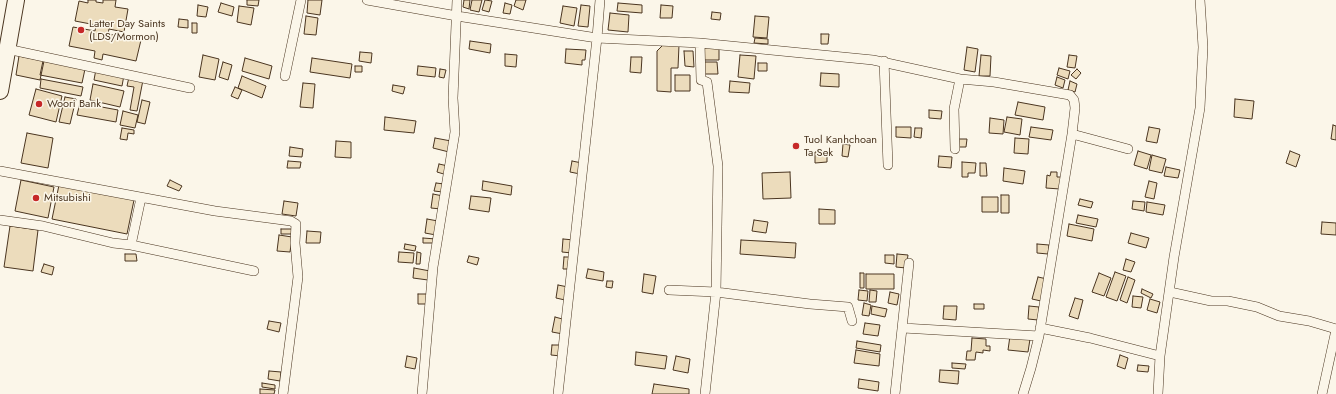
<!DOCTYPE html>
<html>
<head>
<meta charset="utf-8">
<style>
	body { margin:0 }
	canvas { display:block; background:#fbf6e9 }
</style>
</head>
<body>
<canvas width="1336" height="394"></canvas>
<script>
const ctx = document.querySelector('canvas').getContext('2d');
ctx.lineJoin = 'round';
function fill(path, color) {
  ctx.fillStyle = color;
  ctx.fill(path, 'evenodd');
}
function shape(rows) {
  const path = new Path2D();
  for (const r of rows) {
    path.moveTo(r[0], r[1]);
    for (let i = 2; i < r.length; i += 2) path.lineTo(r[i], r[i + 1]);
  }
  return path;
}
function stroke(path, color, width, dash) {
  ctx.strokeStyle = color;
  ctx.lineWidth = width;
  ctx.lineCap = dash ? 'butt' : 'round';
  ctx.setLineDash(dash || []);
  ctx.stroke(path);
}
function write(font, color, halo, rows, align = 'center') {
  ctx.font = font + ' Jost,sans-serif';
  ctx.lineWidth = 3;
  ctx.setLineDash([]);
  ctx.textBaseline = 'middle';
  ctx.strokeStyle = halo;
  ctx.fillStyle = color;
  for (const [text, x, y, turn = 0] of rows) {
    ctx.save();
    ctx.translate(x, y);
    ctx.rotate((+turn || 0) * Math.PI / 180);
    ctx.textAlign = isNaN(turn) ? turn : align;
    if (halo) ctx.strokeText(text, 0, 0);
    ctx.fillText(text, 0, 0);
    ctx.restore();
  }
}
const building = shape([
	[88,0,96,0,96,2,103,3,103,0,116,0,115,7,128,9,124,32,109,29,108,34,141,40,136,61,103,54,102,60,94,58,95,51,69,46,73,27,95,31,96,25,75,21,79,1,88,3,88,0],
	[247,0,259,0,258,6,247,5,247,0],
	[308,0,322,0,320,15,307,13,308,0],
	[464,0,470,0,469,9,463,7,464,0],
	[472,0,482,0,479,12,470,10,472,0],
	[485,0,492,1,489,12,482,10,485,0],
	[516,0,526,0,523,10,514,6,516,0],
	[221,3,234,7,232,16,218,12,221,3],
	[505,3,512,5,510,14,503,13,505,3],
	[618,3,642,5,642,13,617,11,618,3],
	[198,5,208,7,206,17,197,16,198,5],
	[581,5,590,6,588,27,578,26,581,5],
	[661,5,673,6,672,18,660,18,661,5],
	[239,6,254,8,251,25,237,22,239,6],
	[563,6,577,8,574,26,560,23,563,6],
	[712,12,721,13,720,20,711,19,712,12],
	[610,13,629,15,628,32,608,30,610,13],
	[306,16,318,18,316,35,304,34,306,16],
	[755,16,769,17,767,38,753,37,755,16],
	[179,19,188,20,188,28,178,27,179,19],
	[192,23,197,23,197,33,192,33,192,23],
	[821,34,829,34,828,44,821,44,821,34],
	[755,38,768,39,768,44,754,43,755,38],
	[470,41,491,44,490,53,469,49,470,41],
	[664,44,679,45,678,68,671,68,671,92,657,91,657,51,664,44],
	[703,46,719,47,719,60,703,60,703,46],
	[967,47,978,49,975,72,964,70,967,47],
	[566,49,586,50,585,60,582,60,582,65,565,63,566,49],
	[684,51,693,51,694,67,685,66,684,51],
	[360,52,372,53,371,63,359,61,360,52],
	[505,54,517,55,516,67,505,66,505,54],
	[203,55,219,59,215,80,199,77,203,55],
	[740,55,756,56,754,79,738,77,740,55],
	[981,55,991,56,990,76,979,76,981,55],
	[1069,55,1077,56,1075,68,1067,67,1069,55],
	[19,56,44,61,40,80,16,75,19,56],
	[631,57,642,57,641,73,630,72,631,57],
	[245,58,272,66,269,79,242,71,245,58],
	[312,58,352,64,350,78,310,72,312,58],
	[43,61,85,69,82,83,40,75,43,61],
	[223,62,232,65,228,80,219,77,223,62],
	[704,62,717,62,718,74,704,74,704,62],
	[758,63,767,63,767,71,758,71,758,63],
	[355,66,362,66,362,72,355,72,355,66],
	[418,66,436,68,435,77,417,75,418,66],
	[1059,68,1070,71,1068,79,1057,75,1059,68],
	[96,69,124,75,122,86,94,80,96,69],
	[440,69,446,70,444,78,439,77,440,69],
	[1077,69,1081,73,1076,79,1071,75,1077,69],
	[821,73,839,74,839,87,820,86,821,73],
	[675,75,690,75,690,91,675,91,675,75],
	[242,76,266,86,262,98,238,88,242,76],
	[129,77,143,80,137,111,130,110,134,87,127,86,129,77],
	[1057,77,1065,80,1063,88,1055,85,1057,77],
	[41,79,83,87,81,96,40,88,41,79],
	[730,81,750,83,749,93,729,92,730,81],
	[1070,81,1077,84,1075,92,1068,90,1070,81],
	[303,83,315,84,313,108,300,107,303,83],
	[93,84,124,91,120,107,90,100,93,84],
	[393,85,405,87,403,94,392,91,393,85],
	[235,87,242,90,238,99,231,96,235,87],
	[36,89,62,96,56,122,29,115,36,89],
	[65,97,76,99,70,124,59,122,65,97],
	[1235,99,1254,101,1252,119,1234,117,1235,99],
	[142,100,150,102,145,124,137,122,142,100],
	[1018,102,1045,107,1043,120,1015,115,1018,102],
	[80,103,118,110,116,122,77,115,80,103],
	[929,110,942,111,941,119,929,118,929,110],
	[123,111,138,115,135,128,120,125,123,111],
	[385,117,416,121,414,133,384,130,385,117],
	[1007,117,1022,119,1020,135,1004,132,1007,117],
	[990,118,1004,120,1003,134,989,133,990,118],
	[1333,125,1336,126,1336,140,1331,139,1333,125],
	[896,127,911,127,911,138,896,137,896,127],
	[1031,127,1053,130,1051,140,1029,137,1031,127],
	[1149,127,1160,129,1157,143,1146,141,1149,127],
	[122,128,134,130,134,134,128,133,127,140,120,139,122,128],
	[915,128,922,128,921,138,914,137,915,128],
	[27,133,53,138,48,168,21,163,27,133],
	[435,138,451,141,449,152,433,148,435,138],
	[1015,138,1029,139,1028,154,1014,153,1015,138],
	[959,139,967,139,966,147,959,147,959,139],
	[336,141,351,142,351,158,335,157,336,141],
	[843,144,850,145,848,157,842,156,843,144],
	[290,147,303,149,302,157,289,156,290,147],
	[827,151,827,162,815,163,815,152,827,151],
	[1138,151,1151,155,1147,169,1134,165,1138,151],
	[1290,151,1300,155,1296,167,1286,163,1290,151],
	[1152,155,1166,159,1162,173,1149,170,1152,155],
	[939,156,952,157,951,168,938,167,939,156],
	[288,161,301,162,300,168,287,168,288,161],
	[572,161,582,163,580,174,570,172,572,161],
	[962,162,976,163,975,173,968,173,968,177,962,177,962,162],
	[980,163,986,163,987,176,980,176,980,163],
	[439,164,448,166,447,175,437,172,439,164],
	[1166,167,1180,170,1178,178,1164,176,1166,167],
	[1004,168,1025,171,1023,184,1003,181,1004,168],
	[790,172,791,198,763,199,762,173,790,172],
	[1051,172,1057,172,1057,177,1061,177,1060,189,1046,188,1047,175,1050,176,1051,172],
	[21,180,54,187,48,218,15,211,21,180],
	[170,180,182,186,179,191,167,186,170,180],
	[483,181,512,186,511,195,482,190,483,181],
	[1149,181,1157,183,1154,199,1145,197,1149,181],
	[436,183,444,184,443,192,434,191,436,183],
	[59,185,134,200,127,234,52,219,59,185],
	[433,194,443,196,441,209,431,208,433,194],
	[1001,195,1009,195,1009,213,1001,213,1001,195],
	[471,196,491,198,489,212,469,209,471,196],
	[982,197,998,197,998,212,982,212,982,197],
	[1080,199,1093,202,1091,208,1078,205,1080,199],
	[284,201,298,203,296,216,282,214,284,201],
	[1133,201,1145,202,1144,211,1132,209,1133,201],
	[1147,202,1165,205,1163,215,1146,212,1147,202],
	[819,209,835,210,835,224,819,224,819,209],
	[1078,215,1098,219,1096,227,1076,223,1078,215],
	[427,219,438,221,436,235,425,233,427,219],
	[754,220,768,222,766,233,752,231,754,220],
	[1322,222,1336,223,1336,235,1321,234,1322,222],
	[1069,224,1094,229,1092,241,1067,236,1069,224],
	[10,226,38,230,33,271,4,267,10,226],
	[281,229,294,229,294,234,281,234,281,229],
	[307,231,321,232,320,243,306,243,307,231],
	[1131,233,1149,238,1146,248,1128,243,1131,233],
	[279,235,292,237,290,252,277,251,279,235],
	[423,238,436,239,436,243,423,243,423,238],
	[563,239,574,240,572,253,562,252,563,239],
	[741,240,796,243,795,258,740,254,741,240],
	[405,244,416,246,415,251,404,249,405,244],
	[1037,244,1049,245,1048,254,1037,253,1037,244],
	[399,252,414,253,413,263,398,262,399,252],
	[417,252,421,253,420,264,416,264,417,252],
	[125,254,136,254,137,261,125,261,125,254],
	[897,254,908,255,906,268,896,267,897,254],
	[885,255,894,255,894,264,885,263,885,255],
	[469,256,479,258,477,265,467,262,469,256],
	[564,257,572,257,571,269,563,269,564,257],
	[1126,259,1135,262,1131,272,1123,270,1126,259],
	[44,264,54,267,52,275,41,272,44,264],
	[414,268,430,271,428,280,413,278,414,268],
	[588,269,604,272,603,281,586,278,588,269],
	[1115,272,1126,276,1117,301,1106,297,1115,272],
	[860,273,864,273,864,288,860,288,860,273],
	[1099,273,1111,278,1104,296,1092,292,1099,273],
	[644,274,656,276,653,294,642,292,644,274],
	[866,274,894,274,894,289,866,289,866,274],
	[1038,277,1047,279,1041,301,1032,299,1038,277],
	[1128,277,1135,280,1127,303,1120,300,1128,277],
	[607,281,613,281,612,288,606,287,607,281],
	[558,285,568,287,565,300,556,298,558,285],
	[1142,289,1153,294,1151,298,1141,293,1142,289],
	[859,290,868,291,867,301,858,300,859,290],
	[870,290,877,291,876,302,869,302,870,290],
	[890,292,899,294,897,305,888,303,890,292],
	[418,294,427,294,427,304,418,304,418,294],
	[1133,296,1143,297,1141,308,1132,307,1133,296],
	[1075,298,1083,300,1078,319,1069,316,1075,298],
	[1150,299,1160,302,1157,313,1147,310,1150,299],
	[864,303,871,305,869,316,862,315,864,303],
	[974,304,984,304,984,309,974,309,974,304],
	[872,306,887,309,885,317,871,314,872,306],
	[944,306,957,306,956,320,943,319,944,306],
	[1029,306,1039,307,1038,320,1028,319,1029,306],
	[555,317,566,320,563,334,552,332,555,317],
	[269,321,281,323,279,332,267,329,269,321],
	[865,323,880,325,878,336,863,334,865,323],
	[1010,336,1030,339,1028,352,1008,350,1010,336],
	[972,338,986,339,986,346,990,346,990,351,983,350,983,353,976,352,975,360,966,360,967,351,971,351,972,338],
	[857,341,881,345,880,352,856,348,857,341],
	[552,345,562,345,561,356,551,355,552,345],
	[856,350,880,354,879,366,854,363,856,350],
	[636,352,667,356,665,369,635,365,636,352],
	[1120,355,1128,358,1125,369,1117,366,1120,355],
	[407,356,417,358,415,369,405,367,407,356],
	[676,356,690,359,688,373,673,370,676,356],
	[952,363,966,364,965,369,952,368,952,363],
	[1138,365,1149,366,1148,372,1137,371,1138,365],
	[940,370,959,371,958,384,939,382,940,370],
	[269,371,281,372,280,381,268,379,269,371],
	[859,379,879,382,878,391,858,388,859,379],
	[262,383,275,385,275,389,262,387,262,383],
	[654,384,689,389,689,394,652,394,654,384],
	[260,389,275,390,274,394,260,394,260,389]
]);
const street = shape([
	[367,0,457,16,597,38,700,43,873,60,960,79,994,82,1070,95,1074,100,1075,108,1072,134,1039,336,1031,368,1023,394],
	[700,43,701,80,707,82,718,166,716,292,705,394],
	[7,49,190,88],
	[884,61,888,165],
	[285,76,301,0],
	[1072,134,1128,149],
	[955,149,954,109,960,79],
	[0,171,215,211,291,221,296,224,295,243,298,277,283,394],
	[0,220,43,226,113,243,131,245,254,271],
	[131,245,141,198],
	[669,290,716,292,810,304,848,307,852,321],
	[1170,292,1211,301,1228,301,1257,307,1279,316,1309,321,1336,329],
	[903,328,1039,336],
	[1040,328,1090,338,1160,356],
	[422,394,433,267,455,132,453,98,457,0],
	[558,394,597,38,600,0],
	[895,394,909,263],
	[1158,394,1160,356,1174,257,1200,108,1203,47,1200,0],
	[1322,394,1336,330]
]);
const highway = shape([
	[0,91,16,0]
]);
const markers = [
	[81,30,4,"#c62828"],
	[39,104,4,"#c62828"],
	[796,146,4,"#c62828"],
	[36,198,4,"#c62828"]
];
const poiNames = [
	["Latter Day Saints",89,24],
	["(LDS/Mormon)",89,37],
	["Woori Bank",47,104],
	["Tuol Kanhchoan",804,140],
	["Ta Sek",804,153],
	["Mitsubishi",44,198]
];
fill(building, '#ecdcbc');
stroke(building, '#4a3520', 1);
stroke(street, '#4a3520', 10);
stroke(highway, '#4a3520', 18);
stroke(street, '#fbf6e9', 9);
stroke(highway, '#fbf6e9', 16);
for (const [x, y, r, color] of markers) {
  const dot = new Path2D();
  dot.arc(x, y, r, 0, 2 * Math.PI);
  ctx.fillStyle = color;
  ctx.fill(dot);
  stroke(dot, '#fbf6e9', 1.5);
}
write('11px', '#4a3520', '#fbf6e9', poiNames, 'left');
</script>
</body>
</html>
